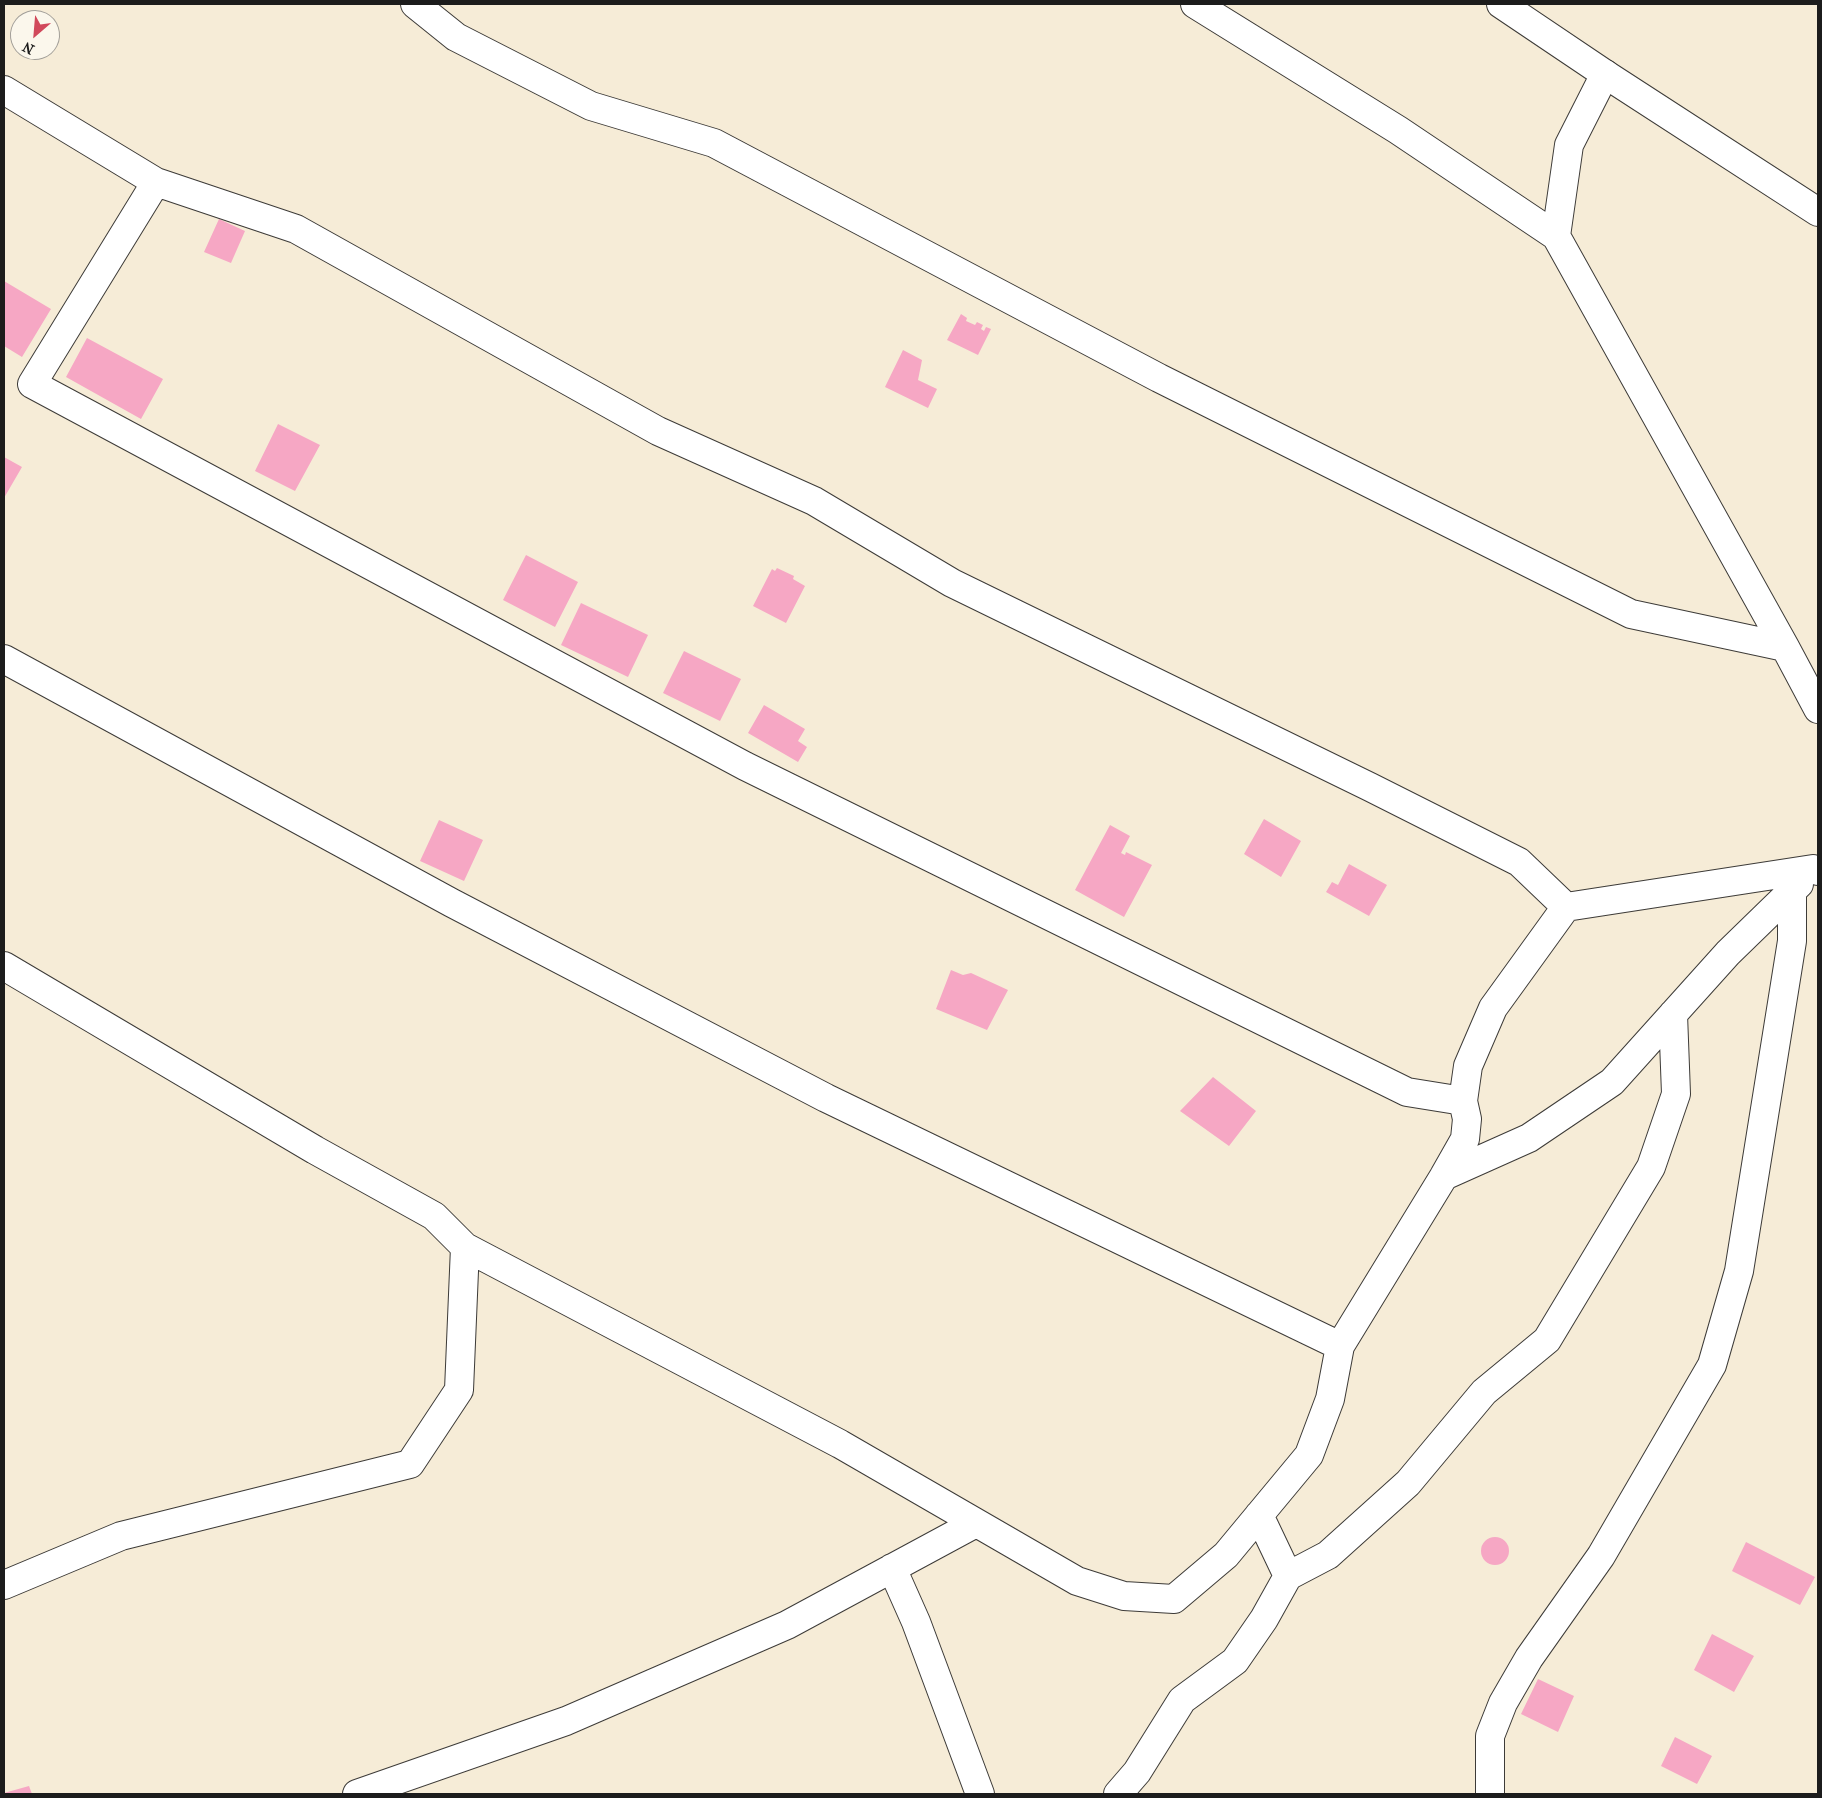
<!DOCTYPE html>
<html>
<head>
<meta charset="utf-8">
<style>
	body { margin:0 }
	#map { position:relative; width:1822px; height:1798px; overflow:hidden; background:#f6ecd7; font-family:"IM FELL French Canon",serif }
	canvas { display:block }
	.frame { position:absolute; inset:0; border:5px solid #1c1c1c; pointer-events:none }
	.north { position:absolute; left:10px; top:10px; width:50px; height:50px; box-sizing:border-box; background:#fbf7ec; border:1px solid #a29f99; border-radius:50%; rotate:207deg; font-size:14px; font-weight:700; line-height:20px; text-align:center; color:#1c1c1c }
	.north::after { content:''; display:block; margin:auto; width:18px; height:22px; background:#d1495b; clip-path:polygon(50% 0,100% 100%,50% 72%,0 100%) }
</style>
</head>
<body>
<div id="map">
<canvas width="1822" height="1798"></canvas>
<div class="frame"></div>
<div class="north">N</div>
</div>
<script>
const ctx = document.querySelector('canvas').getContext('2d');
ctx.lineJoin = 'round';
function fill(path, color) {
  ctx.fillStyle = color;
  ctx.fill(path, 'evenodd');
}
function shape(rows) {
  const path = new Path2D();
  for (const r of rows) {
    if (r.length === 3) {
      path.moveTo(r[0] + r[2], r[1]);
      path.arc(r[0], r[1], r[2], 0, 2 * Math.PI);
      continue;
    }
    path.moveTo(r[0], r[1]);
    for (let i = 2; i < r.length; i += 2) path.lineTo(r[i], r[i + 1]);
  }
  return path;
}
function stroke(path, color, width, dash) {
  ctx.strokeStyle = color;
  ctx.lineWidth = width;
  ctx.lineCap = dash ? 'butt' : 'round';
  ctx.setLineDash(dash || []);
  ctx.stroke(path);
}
const building = shape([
	[219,219,245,231,231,263,204,252],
	[4,281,51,309,22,357,4,346],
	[961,314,967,318,966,321,975,325,977,322,983,325,981,329,984,331,986,327,991,329,978,355,947,340],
	[87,338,163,379,141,419,66,377],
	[903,350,922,360,918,380,937,389,928,408,885,387],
	[278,424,320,445,295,491,255,471],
	[4,457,22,467,4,498],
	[526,555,578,582,555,627,503,600],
	[777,568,794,576,793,579,805,586,786,623,753,606,772,569,775,571],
	[581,603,648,635,628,677,561,645],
	[684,651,741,679,720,721,663,693],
	[764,705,805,729,798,741,807,747,798,762,748,733],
	[1264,819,1301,841,1281,877,1244,854],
	[439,820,483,840,464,881,420,861],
	[1110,825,1130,836,1121,853,1125,855,1126,852,1152,865,1124,917,1075,890],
	[1349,864,1387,885,1369,916,1326,892,1332,882,1338,885],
	[951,970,963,975,971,973,1008,990,987,1030,936,1009],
	[1213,1077,1256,1111,1229,1146,1180,1111],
	[1495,1551,14],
	[1746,1542,1815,1577,1800,1605,1732,1571],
	[1712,1634,1754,1656,1734,1692,1694,1670],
	[1538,1679,1574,1696,1558,1732,1521,1714],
	[1675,1737,1712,1756,1697,1784,1661,1766],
	[29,1786,32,1794,4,1794,4,1793]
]);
const minor = shape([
	[415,4,456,37,591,106,714,143,1159,378,1631,614,1785,647],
	[1195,4,1398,130,1556,236,1785,647,1818,709],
	[4,90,156,182,296,229,658,431,814,501,952,583,1370,787,1519,862,1566,907],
	[156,182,32,384,745,766,1407,1092,1463,1101],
	[1556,236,1569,145,1605,74],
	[4,659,452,903,826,1098,1340,1346],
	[4,966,315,1150,434,1216,465,1247,840,1444,1077,1581,1124,1596,1174,1599,1226,1555,1309,1455,1330,1399,1340,1346,1444,1176,1465,1139,1467,1119,1463,1101,1468,1066,1493,1008,1566,907,1813,869,1818,871],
	[1444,1176,1529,1138,1612,1082,1728,953,1799,884],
	[892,1568,916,1622,980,1794],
	[1288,1576,1328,1555,1408,1483,1484,1392,1547,1340,1651,1167,1676,1094,1673,1014],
	[4,1585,121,1536,410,1464,459,1390,465,1247],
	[357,1794,566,1721,787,1625,976,1523],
	[1118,1794,1137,1772,1182,1700,1235,1661,1264,1619,1288,1576,1259,1515],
	[1490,1794,1490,1736,1503,1703,1529,1658,1601,1556,1712,1365,1739,1271,1792,941,1792,892]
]);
const tertiary = shape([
	[1501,4,1605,74,1818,212]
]);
fill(building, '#f6a7c4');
stroke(minor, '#3d3b38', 30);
stroke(tertiary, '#3d3b38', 30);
stroke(minor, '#fff', 28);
stroke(tertiary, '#fff', 28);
</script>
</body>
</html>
